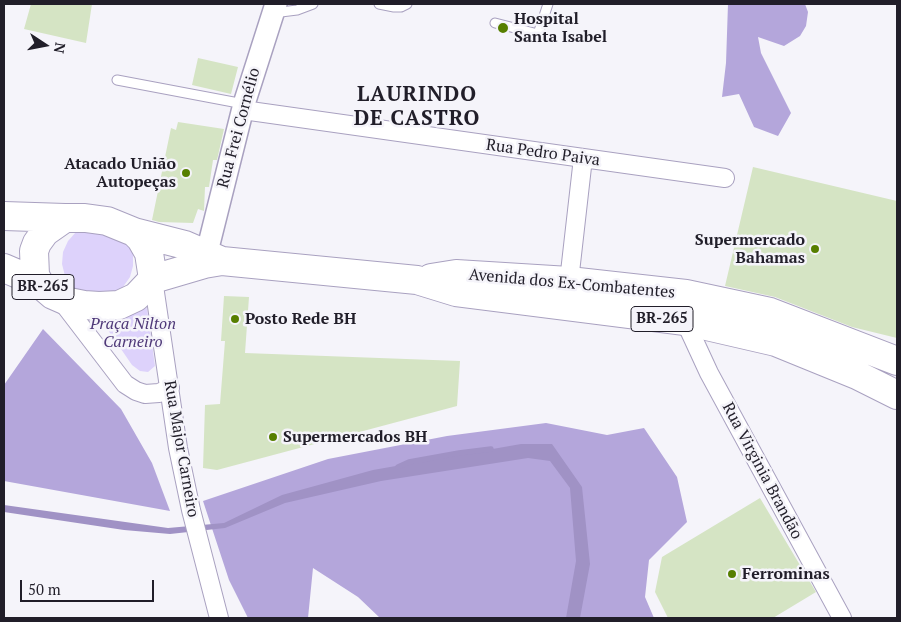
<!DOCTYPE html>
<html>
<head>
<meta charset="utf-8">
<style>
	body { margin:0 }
	#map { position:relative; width:901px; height:622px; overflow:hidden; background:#f5f4fa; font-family:"PT Serif",serif }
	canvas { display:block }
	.frame { position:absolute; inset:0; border:5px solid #211e29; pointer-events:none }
	.north { position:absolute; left:20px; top:20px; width:50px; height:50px; -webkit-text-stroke:4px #f5f4fa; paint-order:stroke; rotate:101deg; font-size:14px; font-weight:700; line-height:20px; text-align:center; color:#211e29 }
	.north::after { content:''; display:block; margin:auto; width:18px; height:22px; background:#211e29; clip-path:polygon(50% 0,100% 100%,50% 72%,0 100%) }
	.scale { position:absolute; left:20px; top:580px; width:134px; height:22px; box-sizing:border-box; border:2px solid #211e29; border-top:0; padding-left:6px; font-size:15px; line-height:18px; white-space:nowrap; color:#211e29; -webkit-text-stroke:4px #f5f4fa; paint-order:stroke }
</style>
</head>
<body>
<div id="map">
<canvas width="901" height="622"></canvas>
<div class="frame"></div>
<div class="north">N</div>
<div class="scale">50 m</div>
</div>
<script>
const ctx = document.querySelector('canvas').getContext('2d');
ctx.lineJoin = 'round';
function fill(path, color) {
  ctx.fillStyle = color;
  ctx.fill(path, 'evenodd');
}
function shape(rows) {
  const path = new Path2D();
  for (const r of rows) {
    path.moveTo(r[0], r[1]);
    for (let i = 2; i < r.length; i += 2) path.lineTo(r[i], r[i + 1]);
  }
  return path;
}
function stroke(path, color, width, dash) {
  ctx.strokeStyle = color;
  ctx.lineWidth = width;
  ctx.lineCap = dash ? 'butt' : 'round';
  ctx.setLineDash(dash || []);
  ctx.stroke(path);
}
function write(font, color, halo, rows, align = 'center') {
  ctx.font = font + ' "PT Serif",serif';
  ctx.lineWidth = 5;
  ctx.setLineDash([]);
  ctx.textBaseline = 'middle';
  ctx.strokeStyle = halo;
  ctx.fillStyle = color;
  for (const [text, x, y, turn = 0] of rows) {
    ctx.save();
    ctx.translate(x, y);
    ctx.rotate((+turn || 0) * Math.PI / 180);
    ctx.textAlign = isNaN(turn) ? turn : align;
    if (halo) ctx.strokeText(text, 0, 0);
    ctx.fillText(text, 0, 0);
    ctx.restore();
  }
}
const green = shape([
	[87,227,129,243,133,255,133,266,130,277,123,287,114,294,80,293,71,286,65,276,62,264,63,252,68,241,76,232],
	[147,308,155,366,148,372,140,371,132,365,101,320,122,316]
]);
const forest = shape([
	[728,4,805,4,808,12,806,26,800,36,784,46,758,37,761,53,791,113,778,136,754,127,739,94,722,97,726,63],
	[43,329,121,409,152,463,170,511,4,481,4,385],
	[546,423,607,435,644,428,677,477,687,522,649,560,645,597,654,618,380,618,358,597,313,568,308,618,248,618,229,580,203,501,328,459,447,436]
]);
const water = shape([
	[521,444,552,444,582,487,590,564,580,618,566,618,576,561,570,488,550,461,528,458,381,481,285,503,225,528,170,534,124,530,4,512,4,505,168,528,224,523,282,495,373,470]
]);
const stream = shape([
	[398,467,409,462,459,453,491,449]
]);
const building = shape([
	[31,4,92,4,86,43,24,29],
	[198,58,238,67,231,94,192,85],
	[178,122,224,129,217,160,213,160,209,187,205,187,204,211,198,209,193,223,159,222,152,220,171,128,176,130],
	[753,167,897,201,897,338,852,327,775,297,725,286],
	[224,296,249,297,245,353,460,361,457,406,217,470,203,468,205,405,220,404,225,341,221,341],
	[760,498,816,592,773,618,668,618,655,592,662,557]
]);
const service = shape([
	[379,4,394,7,401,7,407,4],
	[273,13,297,10,313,4],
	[495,23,538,34,548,4],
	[117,80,244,104]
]);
const minor = shape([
	[243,110,725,178],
	[153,279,178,448,191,510,219,618],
	[569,281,583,158],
	[60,299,125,384,136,391,145,394,159,393,170,388],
	[685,321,709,373,842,618]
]);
const tertiary = shape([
	[204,264,244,104,276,4]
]);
const primary = shape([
	[4,216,65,218],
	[65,218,85,218,107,221,134,232,141,239,149,253,153,279,136,297,119,305,99,306,84,305,69,302,53,295,39,283,35,275,34,251,37,243,45,232,65,218],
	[134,232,185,245,222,261],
	[4,268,39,283],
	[431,278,456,274,569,281,686,294,770,312,897,361],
	[153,279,204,264,222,261,417,280,456,292,685,321,776,342,857,375,897,395]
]);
const markers = [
	[503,28,6,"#577f00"],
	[186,173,5,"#577f00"],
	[815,249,5,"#577f00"],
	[235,319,5,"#577f00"],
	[273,437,5,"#577f00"],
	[732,574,5,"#577f00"]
];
const shields = [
	[43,287,62],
	[662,319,62]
];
const shieldNames = [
	["BR-265",43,287],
	["BR-265",662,319]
];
const poiNames = [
	["Hospital",514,19],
	["Santa Isabel",514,37],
	["Atacado União",176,164,"right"],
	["Autopeças",176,182,"right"],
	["Supermercado",805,240,"right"],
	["Bahamas",805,258,"right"],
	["Posto Rede BH",245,319],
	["Supermercados BH",283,437],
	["Ferrominas",742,574]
];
const streetNames = [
	["Rua Frei Cornélio",239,128,-75],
	["Rua Pedro Paiva",543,153,8],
	["Avenida dos Ex-Combatentes",572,284,5],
	["Rua Major Carneiro",181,449,80],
	["Rua Virginia Brandão",762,471,62]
];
const parkNames = [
	["Praça Nilton",133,324],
	["Carneiro",133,342]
];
const districtNames = [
	["LAURINDO",417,95],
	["DE CASTRO",417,119]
];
fill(green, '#ddd2fb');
fill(forest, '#b4a6db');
fill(water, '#a092c5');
stroke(stream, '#a092c5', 5.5);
fill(building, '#d5e4c4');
stroke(service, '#a9a1c0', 11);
stroke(minor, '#a9a1c0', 20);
stroke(tertiary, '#a9a1c0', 24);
stroke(primary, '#a9a1c0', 30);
stroke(service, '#fff', 9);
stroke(minor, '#fff', 18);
stroke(tertiary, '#fff', 21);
stroke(primary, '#fff', 28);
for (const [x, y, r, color] of markers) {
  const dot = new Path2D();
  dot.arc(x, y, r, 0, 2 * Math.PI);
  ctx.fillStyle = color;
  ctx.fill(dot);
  stroke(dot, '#f5f4fa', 2);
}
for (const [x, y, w] of shields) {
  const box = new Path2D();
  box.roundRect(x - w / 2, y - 12.5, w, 25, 4);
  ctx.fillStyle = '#f5f4fa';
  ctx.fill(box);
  stroke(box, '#211e29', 1);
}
write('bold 15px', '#211e29', null, shieldNames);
write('bold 16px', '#211e29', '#f5f4fa', poiNames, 'left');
write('16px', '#211e29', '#f5f4fa', streetNames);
write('italic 16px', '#4e3878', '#f5f4fa', parkNames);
ctx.letterSpacing = '1px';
write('bold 21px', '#211e29', '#f5f4fa', districtNames);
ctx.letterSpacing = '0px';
</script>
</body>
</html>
